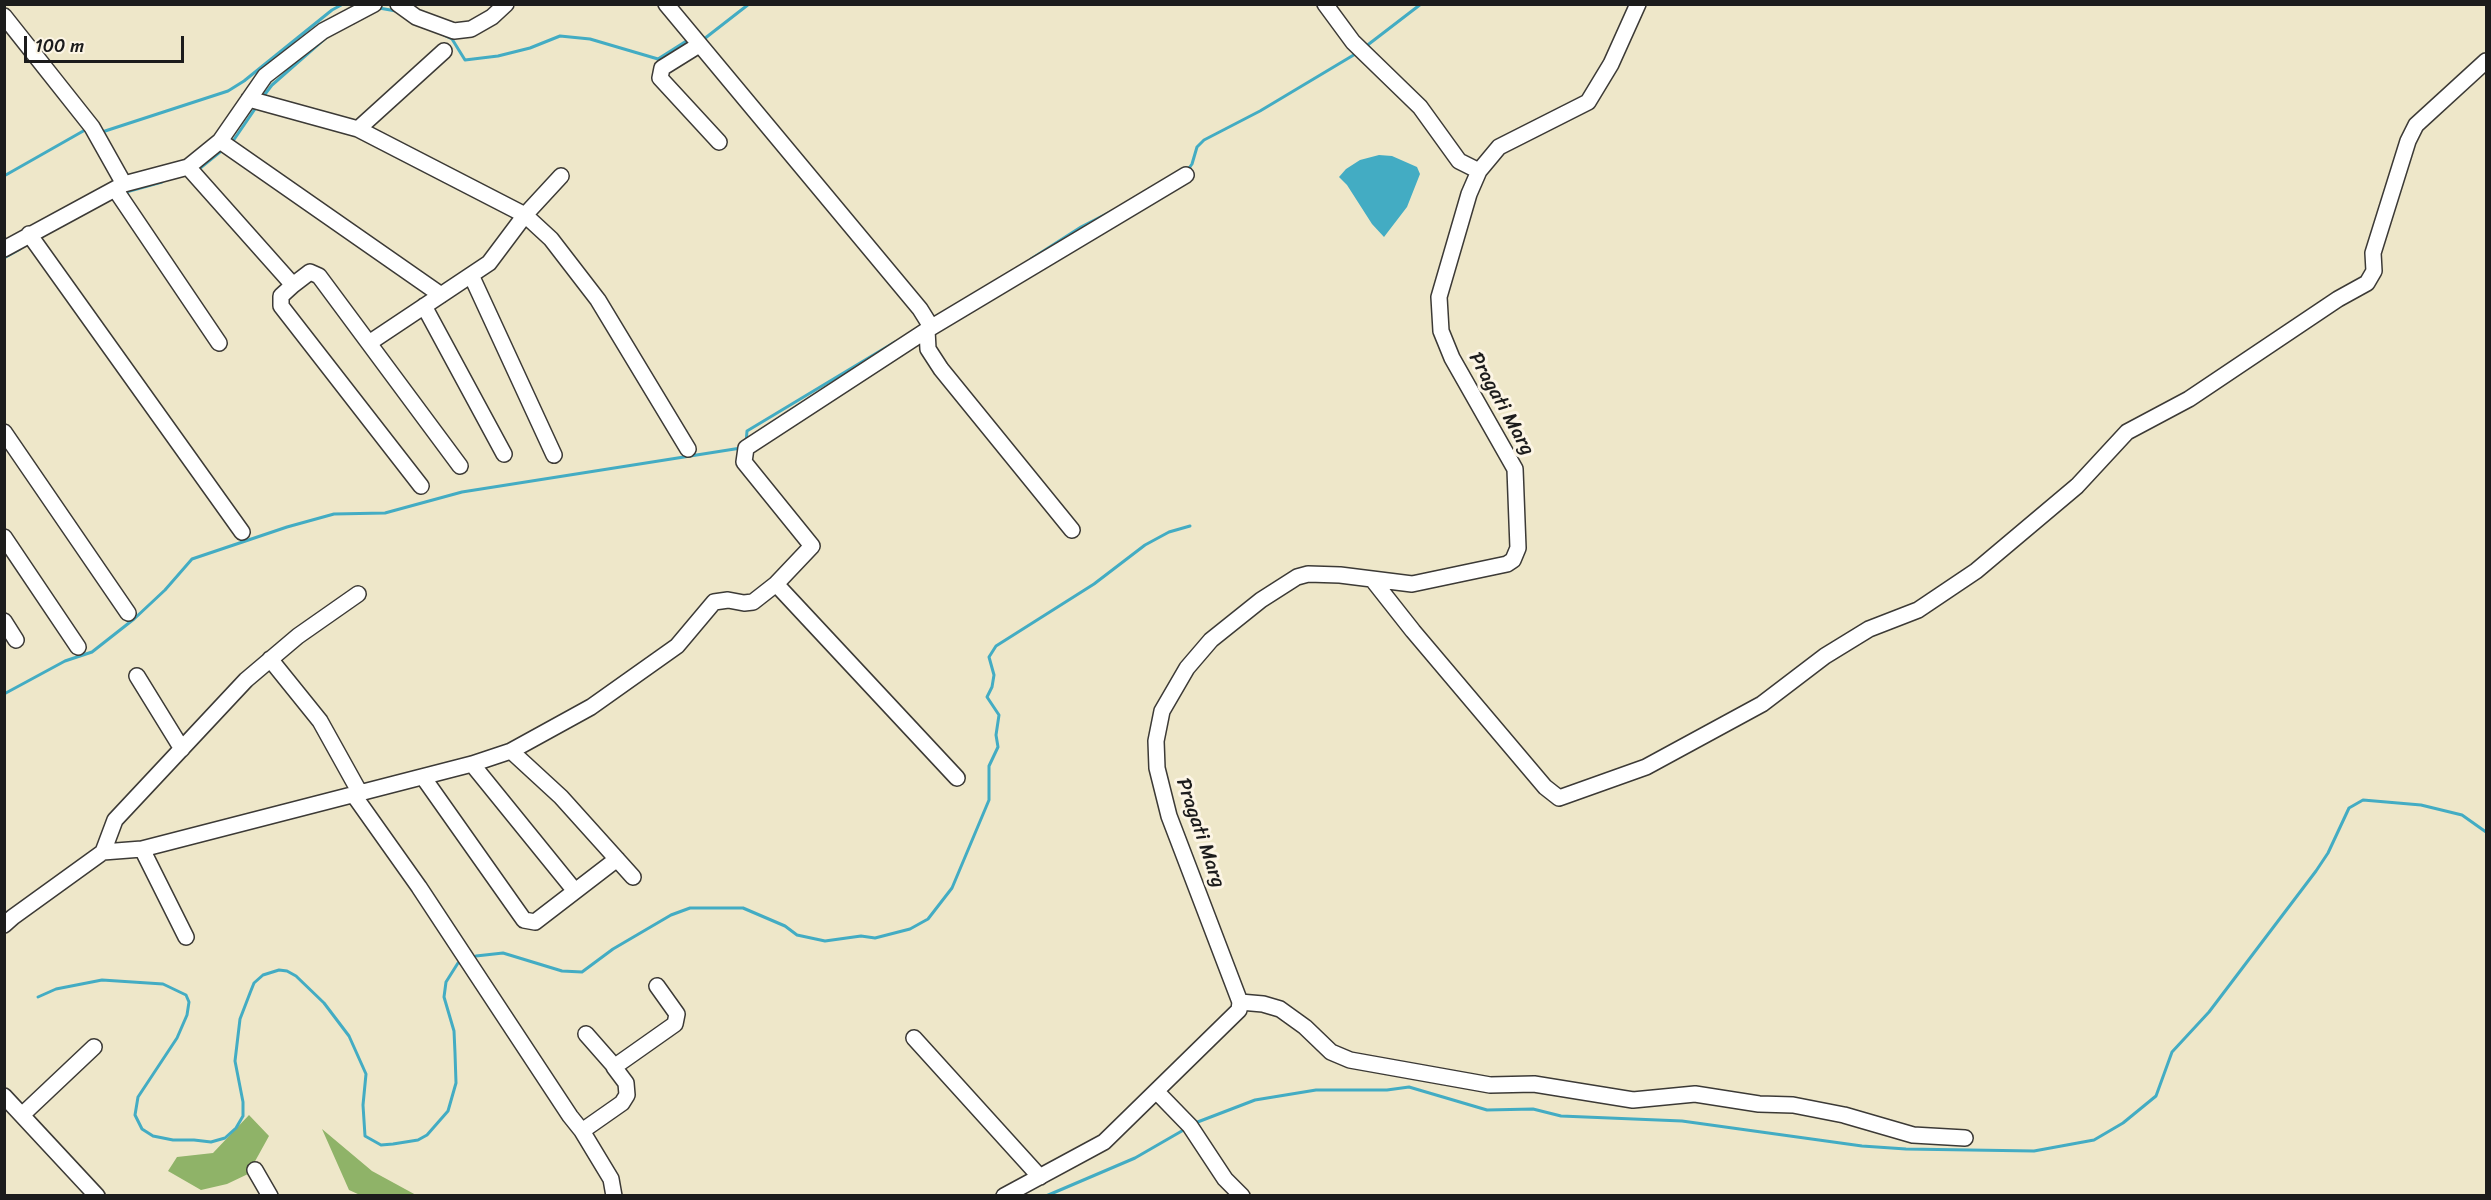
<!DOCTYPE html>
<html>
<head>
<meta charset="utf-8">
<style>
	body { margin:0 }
	#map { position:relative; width:2491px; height:1200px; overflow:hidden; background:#eee7c9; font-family:Sriracha,sans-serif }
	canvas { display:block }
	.frame { position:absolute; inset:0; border:6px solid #1c1c1c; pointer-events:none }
	.scale { position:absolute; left:24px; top:36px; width:160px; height:27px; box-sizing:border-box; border:3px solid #1c1c1c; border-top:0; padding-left:8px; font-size:18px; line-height:21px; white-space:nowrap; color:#1c1c1c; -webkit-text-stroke:4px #fcf5e5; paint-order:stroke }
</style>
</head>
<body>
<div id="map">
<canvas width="2491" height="1200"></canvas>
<div class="frame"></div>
<div class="scale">100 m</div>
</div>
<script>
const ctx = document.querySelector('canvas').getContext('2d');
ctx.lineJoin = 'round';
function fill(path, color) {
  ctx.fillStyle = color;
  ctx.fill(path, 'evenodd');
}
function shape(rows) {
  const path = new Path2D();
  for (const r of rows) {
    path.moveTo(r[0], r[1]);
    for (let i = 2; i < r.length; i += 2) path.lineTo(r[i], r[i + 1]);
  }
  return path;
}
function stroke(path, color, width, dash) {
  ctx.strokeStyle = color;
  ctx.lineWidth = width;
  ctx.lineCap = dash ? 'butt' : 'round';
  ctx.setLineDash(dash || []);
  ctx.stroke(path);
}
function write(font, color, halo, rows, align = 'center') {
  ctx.font = font + ' Sriracha,sans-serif';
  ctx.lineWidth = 6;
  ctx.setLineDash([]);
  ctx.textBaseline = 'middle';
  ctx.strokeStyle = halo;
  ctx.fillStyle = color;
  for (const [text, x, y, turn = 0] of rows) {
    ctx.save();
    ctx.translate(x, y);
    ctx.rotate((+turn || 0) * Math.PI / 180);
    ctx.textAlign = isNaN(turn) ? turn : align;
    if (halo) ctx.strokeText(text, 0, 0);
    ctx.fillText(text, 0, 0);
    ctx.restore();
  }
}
const forest = shape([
	[249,1115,269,1136,248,1174,227,1184,201,1190,168,1171,177,1157,213,1153],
	[322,1129,372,1171,416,1195,360,1195,349,1190]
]);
const water = shape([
	[1379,155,1392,156,1417,167,1420,174,1407,207,1384,237,1372,224,1347,185,1339,177,1346,169,1360,160]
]);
const stream = shape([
	[379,8,396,11],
	[442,34,452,39,465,60,498,56,530,48,560,36,590,39,658,59,688,40],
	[704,39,749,4],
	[1365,47,1421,4],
	[262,98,272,85,329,35],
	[102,132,228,91,244,81,332,10,343,4],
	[233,141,257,106],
	[199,169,220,152],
	[1187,171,1192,164,1197,147,1204,140,1260,111,1357,53],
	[4,176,85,130],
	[126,192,162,182],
	[4,258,20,249],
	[1031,259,1081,227,1112,211],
	[746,443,747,431,895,342],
	[4,694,65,661,92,652,134,619,165,590,192,559,287,527,334,514,385,513,462,492,741,448],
	[476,956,503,953,562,971,582,972,613,949,671,915,690,908,743,908,785,926,797,935,825,941,861,936,875,938,910,929,928,919,952,888,989,800,989,766,998,747,996,735,999,715,987,697,992,687,994,675,989,657,996,646,1094,584,1145,545,1169,532,1190,526],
	[38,997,56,989,102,980,163,984,186,995,189,1002,187,1015,177,1038,138,1097,135,1115,142,1129,153,1136,173,1140,194,1140,211,1142,225,1138,236,1128,243,1116,243,1102,235,1061,240,1019,250,993,254,983,263,975,279,970,287,971,296,976,324,1003,349,1036,366,1074,363,1105,365,1136,381,1145,393,1144,418,1140,427,1135,448,1111,456,1083,455,1053,454,1031,444,997,446,982,458,963],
	[1195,1123,1255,1100,1316,1090,1387,1090,1409,1087,1487,1110,1533,1109,1561,1116,1682,1121,1862,1146,1906,1149,2034,1151,2094,1140,2123,1123,2156,1096,2172,1052,2209,1012,2316,871,2328,853,2349,808,2363,800,2421,805,2462,815,2486,832],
	[1046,1196,1135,1158,1187,1128]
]);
const minor = shape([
	[398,4,416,17,454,31,471,29,492,17,506,4],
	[666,4,920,309,930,325,927,330,928,349,941,369,1072,530],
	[1325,4,1353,42,1420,107,1459,161,1479,171],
	[4,16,92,127,124,184],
	[699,45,662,68,660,78,719,142],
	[249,99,358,129,525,215,551,239,598,300,688,449],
	[358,129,444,51],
	[220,141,441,295],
	[188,167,293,285,281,296,281,306,421,486],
	[115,189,219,343],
	[29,234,242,532],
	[4,249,124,184,188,167,220,141,265,76,323,31,374,4],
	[471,275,554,455],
	[293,285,310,272,319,276,460,466],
	[424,306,504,454],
	[369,343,489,263,525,215,561,176],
	[4,432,128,613],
	[4,537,78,647],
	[1372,579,1413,631,1545,787,1559,798,1646,767,1762,704,1825,656,1869,629,1918,610,1976,571,2077,486,2127,432,2189,399,2338,299,2367,283,2374,271,2373,253,2408,141,2416,125,2486,61],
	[776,584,812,546,744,462,746,448,927,330,1186,175],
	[358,594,298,636,246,680,115,820,103,852,142,849,472,764,511,751,591,707,677,646,714,602,728,600,744,603,753,602,776,584,957,778],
	[4,621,16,640],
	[270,659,320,721,360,793],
	[137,676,182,749],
	[511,751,561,797,633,877],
	[472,764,575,891],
	[423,777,524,920,535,922,617,859],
	[353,794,419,887,570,1116,582,1131,611,1179,614,1196],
	[142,849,186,937],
	[4,925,13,917,103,852],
	[1240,1002,1263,1004,1280,1009,1305,1027,1331,1052,1350,1060,1490,1085,1534,1084,1633,1100,1695,1094,1759,1104,1793,1105,1844,1115,1913,1135,1965,1138],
	[586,1034,615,1067],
	[914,1038,1040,1177],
	[1157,1092,1190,1126,1225,1179,1242,1196],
	[4,1096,97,1196],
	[22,1115,94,1047],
	[582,1131,622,1103,627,1095,626,1083,614,1067,675,1024,677,1014,657,986],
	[255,1170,270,1196],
	[1004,1196,1104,1142,1239,1010,1240,1002,1169,816,1157,768,1156,741,1162,711,1187,668,1211,640,1261,600,1297,577,1308,574,1340,575,1412,584,1507,564,1513,560,1518,548,1515,469,1452,358,1441,331,1439,297,1469,194,1479,171,1499,147,1588,102,1611,64,1638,4]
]);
const streetNames = [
	["Pragati Marg",1501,404,61],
	["Pragati Marg",1200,833,71]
];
fill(forest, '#8fb368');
fill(water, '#43acc3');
stroke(stream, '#43acc3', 3);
stroke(minor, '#3c3a36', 18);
stroke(minor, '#fff', 15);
write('20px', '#1c1c1c', '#fcf5e5', streetNames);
</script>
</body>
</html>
